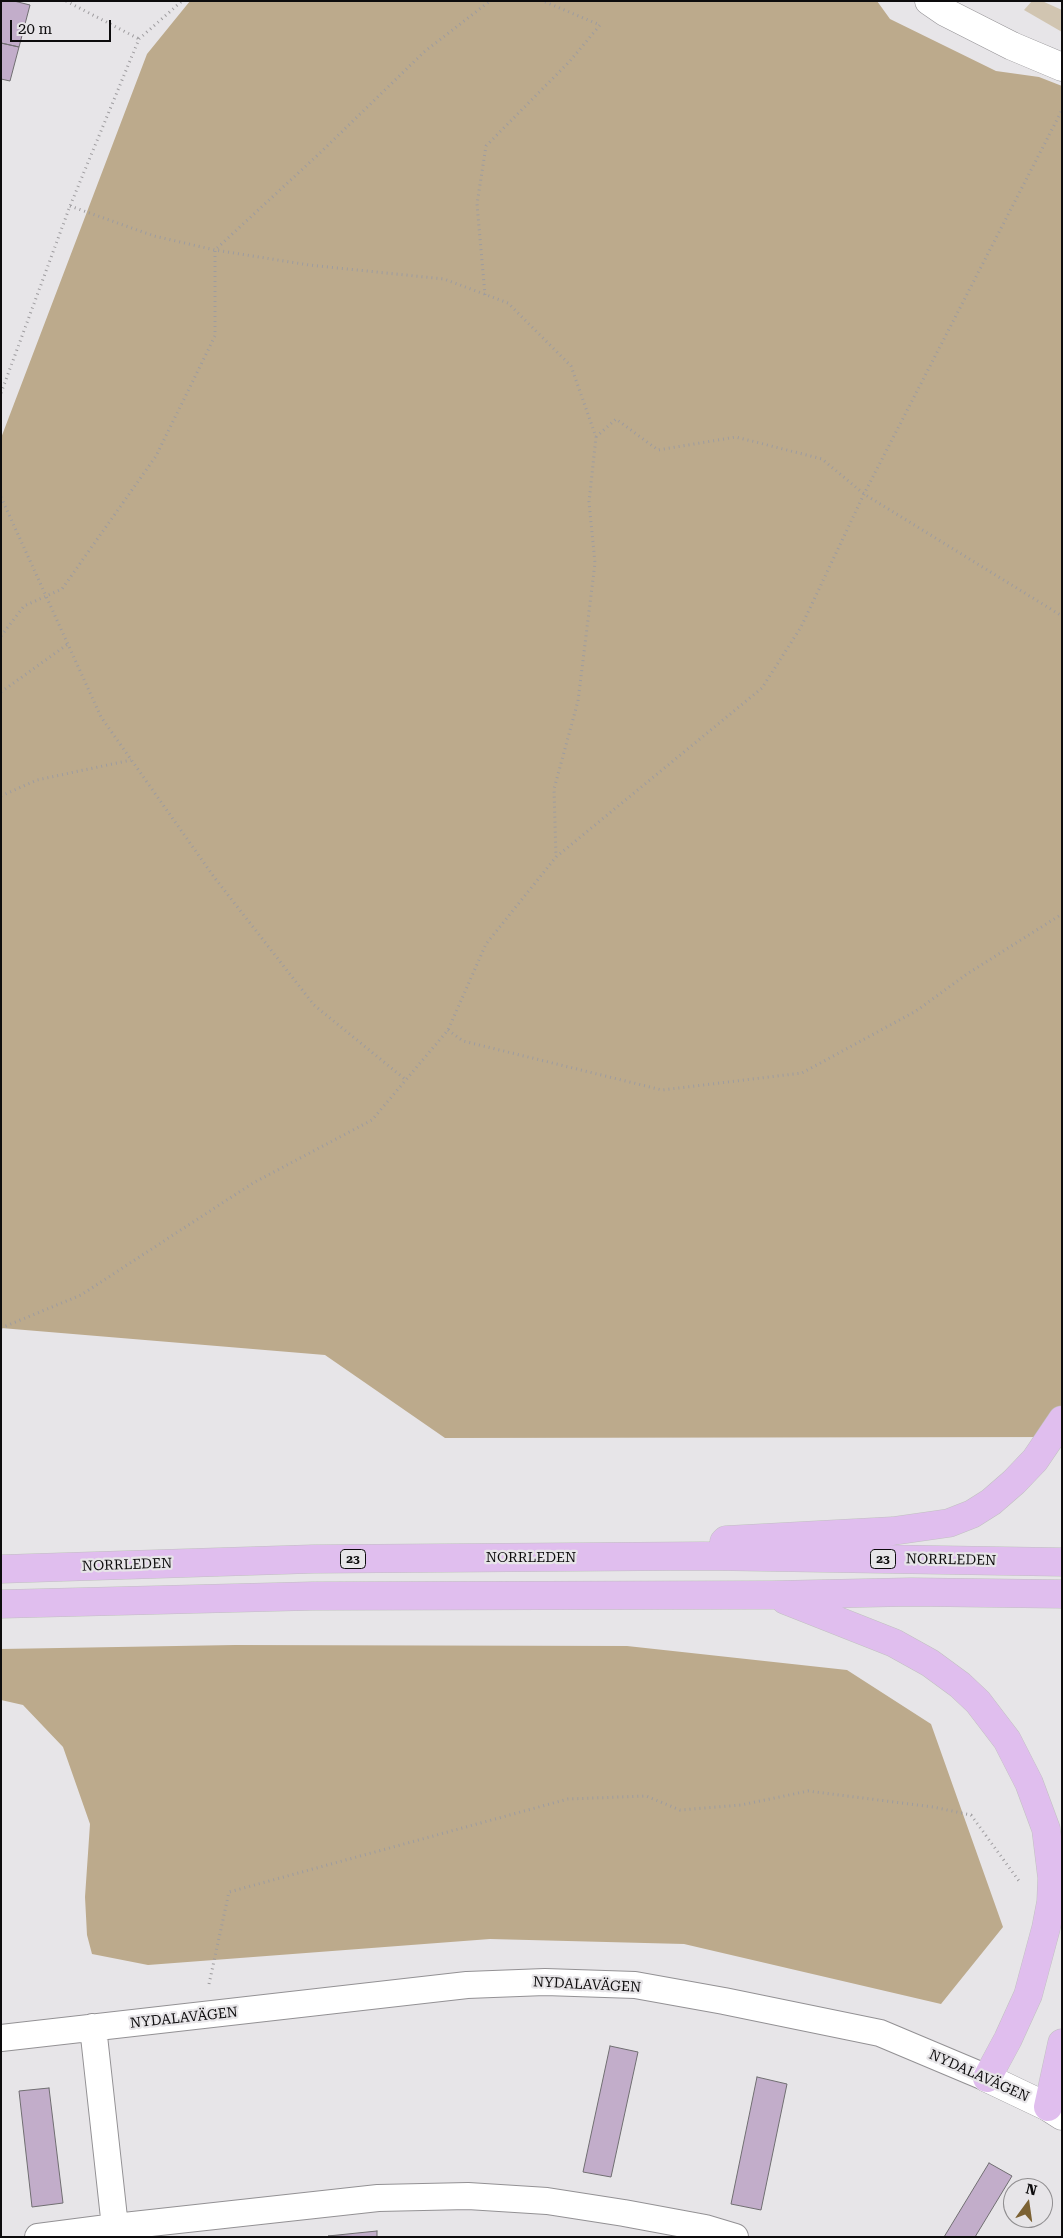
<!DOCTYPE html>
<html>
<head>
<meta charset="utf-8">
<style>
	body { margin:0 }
	#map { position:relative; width:1063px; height:2238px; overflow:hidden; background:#e7e5e8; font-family:"Roboto Serif",serif }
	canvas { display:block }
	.frame { position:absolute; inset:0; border:2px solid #0d0c0d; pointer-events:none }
	.north { position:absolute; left:1003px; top:2178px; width:50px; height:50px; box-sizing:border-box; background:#e7e5e8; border:1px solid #908e90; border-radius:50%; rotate:14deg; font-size:14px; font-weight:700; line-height:20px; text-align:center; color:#0d0c0d }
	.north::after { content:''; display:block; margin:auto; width:18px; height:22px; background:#7c6234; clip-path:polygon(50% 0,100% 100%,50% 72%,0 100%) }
	.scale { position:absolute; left:10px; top:20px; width:101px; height:22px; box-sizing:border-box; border:2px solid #0d0c0d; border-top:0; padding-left:6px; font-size:15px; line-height:18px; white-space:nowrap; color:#0d0c0d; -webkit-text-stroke:4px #e7e5e8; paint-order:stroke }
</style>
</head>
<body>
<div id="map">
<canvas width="1063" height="2238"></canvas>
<div class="frame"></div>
<div class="north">N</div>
<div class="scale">20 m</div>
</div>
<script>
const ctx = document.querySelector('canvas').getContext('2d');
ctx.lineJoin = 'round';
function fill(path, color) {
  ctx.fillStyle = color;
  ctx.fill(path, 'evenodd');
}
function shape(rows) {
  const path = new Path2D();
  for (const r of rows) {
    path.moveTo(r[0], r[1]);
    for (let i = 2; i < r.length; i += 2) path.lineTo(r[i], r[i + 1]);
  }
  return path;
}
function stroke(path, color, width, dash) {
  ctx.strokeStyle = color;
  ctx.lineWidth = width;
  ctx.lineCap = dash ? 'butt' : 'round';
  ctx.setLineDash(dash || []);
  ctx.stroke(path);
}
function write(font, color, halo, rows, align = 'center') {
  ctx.font = font + ' "Roboto Serif",serif';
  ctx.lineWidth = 4.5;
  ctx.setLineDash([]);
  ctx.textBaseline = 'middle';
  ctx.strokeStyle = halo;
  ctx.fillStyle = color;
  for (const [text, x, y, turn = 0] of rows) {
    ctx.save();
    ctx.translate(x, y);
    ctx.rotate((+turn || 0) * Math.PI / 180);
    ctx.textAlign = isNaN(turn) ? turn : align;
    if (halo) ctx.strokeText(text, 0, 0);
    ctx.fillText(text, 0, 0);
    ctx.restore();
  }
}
const green = shape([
	[1032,1,1042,1,1062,10,1062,32,1024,10]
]);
const forest = shape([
	[190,1,877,1,890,19,996,71,1039,77,1062,86,1062,1437,445,1438,325,1355,1,1328,1,438,147,54],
	[235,1645,627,1646,847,1670,931,1724,1003,1927,941,2004,684,1944,490,1939,148,1965,92,1954,87,1935,85,1897,90,1824,63,1747,23,1705,1,1700,1,1649]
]);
const building = shape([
	[1,1,14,1,30,5,19,47,1,43,1,1],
	[1,43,19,47,10,81,1,79,1,43],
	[610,2046,638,2052,611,2177,583,2172,610,2046],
	[757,2077,787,2084,761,2210,731,2204,757,2077],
	[49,2088,63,2203,32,2207,19,2091,49,2088],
	[989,2163,1012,2176,975,2237,944,2237,989,2163],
	[377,2231,377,2237,328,2236,377,2231]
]);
const path = shape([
	[66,1,139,39],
	[70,206,154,236,215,250,309,265,444,279,508,303,571,366,596,437,589,502,595,563,578,701,554,789,556,857],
	[485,295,477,204,486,146,570,61,600,25,543,1],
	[1,393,70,206,139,39,182,1],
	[596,437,616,419,658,450,736,437,822,459,864,494,1062,616],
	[1,497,101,717,214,877,314,1005,406,1080],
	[1,636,24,606,62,589,156,456,215,336,215,250,321,152,424,52,490,1],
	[1,692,68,644],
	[1,796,37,780,131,760],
	[448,1030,463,1041,662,1090,802,1073,916,1011,967,974,1062,914],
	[1,1328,81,1295,253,1183,372,1120,448,1030,486,944,556,857,762,688,801,627,864,494,1062,110],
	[209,1984,229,1892,568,1799,646,1796,680,1810,741,1805,808,1791,933,1807,971,1815,1019,1881]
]);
const minor = shape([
	[1,2038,467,1985,545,1982,635,1985,724,2001,880,2033,987,2078],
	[115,2227,378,2198,468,2196,547,2201,624,2213,705,2228,735,2237],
	[38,2237,115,2227,93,2027]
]);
const tertiary = shape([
	[929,1,945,12,1012,46,1062,67],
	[987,2078,1048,2107,1062,2116]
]);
const trunk = shape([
	[724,1542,726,1540,893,1531,949,1523,972,1514,991,1502,1014,1482,1035,1460,1062,1420],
	[1,1569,313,1559,704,1556,1062,1562],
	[785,1600,894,1643,930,1663,960,1685,978,1702,1007,1740,1029,1783,1046,1829,1052,1878,1051,1902,1046,1928,1028,1995,1008,2039,987,2078],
	[1,1604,313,1596,772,1595,911,1592,1062,1594],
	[1048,2107,1062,2043]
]);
const shields = [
	[353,1559,25],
	[883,1559,25]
];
const shieldNames = [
	["23",353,1559],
	["23",883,1559]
];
const streetNames = [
	["NORRLEDEN",531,1558],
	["NORRLEDEN",951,1560,1],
	["NORRLEDEN",127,1565,-2],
	["NYDALAVÄGEN",587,1985,3],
	["NYDALAVÄGEN",184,2018,-6],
	["NYDALAVÄGEN",979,2076,24]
];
fill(green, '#d1c5b1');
fill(forest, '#bcaa8c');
fill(building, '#c2adca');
stroke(building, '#706e71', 1);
stroke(minor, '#939194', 28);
stroke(tertiary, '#939194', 29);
stroke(trunk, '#c0c0c0', 29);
stroke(path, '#9e9c9f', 3, [1, 4]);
stroke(minor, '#fff', 26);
stroke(tertiary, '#fff', 28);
stroke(trunk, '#e0beee', 28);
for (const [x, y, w] of shields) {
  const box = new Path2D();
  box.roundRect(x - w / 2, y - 9.5, w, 19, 4);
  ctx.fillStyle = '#e7e5e8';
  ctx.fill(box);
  stroke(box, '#0d0c0d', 1);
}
write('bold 12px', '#0d0c0d', null, shieldNames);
write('14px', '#0d0c0d', '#e7e5e8', streetNames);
</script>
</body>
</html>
